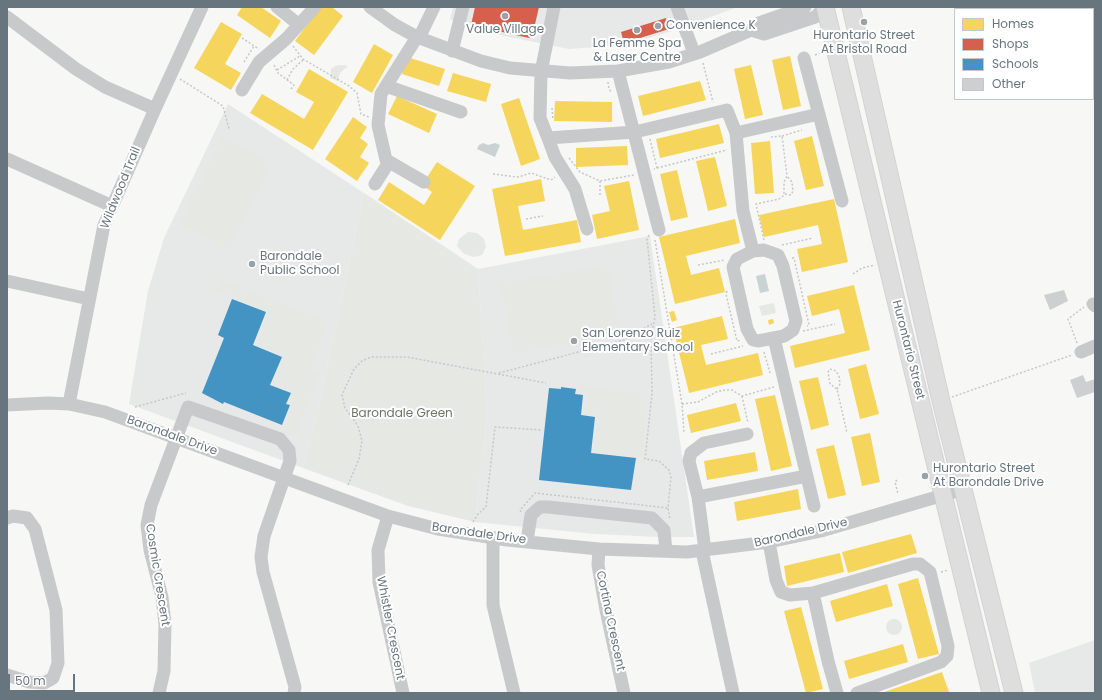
<!DOCTYPE html>
<html>
<head>
<meta charset="utf-8">
<style>
	body { margin:0 }
	#map { position:relative; width:1102px; height:700px; overflow:hidden; background:#f7f7f6; font-family:Poppins,sans-serif }
	canvas { display:block }
	.frame { position:absolute; inset:0; border:8px solid #66757e; pointer-events:none }
	.legend { position:absolute; left:954px; top:8px; width:140px; height:92px; box-sizing:border-box; background:#fff; border:1px solid #c2c8cb; margin:0; padding:5px 7px; list-style:none; font-size:12px; color:#66757e }
	.legend li { display:flex; align-items:center; gap:8px; height:20px }
	.legend b { width:20px; border:1px solid #c2c8cb }
	.scale { position:absolute; left:8px; top:674px; width:67px; height:18px; box-sizing:border-box; border:2px solid #66757e; border-top:0; padding-left:5px; font-size:12px; line-height:14px; white-space:nowrap; color:#66757e; -webkit-text-stroke:3px #fff; paint-order:stroke }
</style>
</head>
<body>
<div id="map">
<canvas width="1102" height="700"></canvas>
<div class="frame"></div>
<ul class="legend">
<li><b style="height:11px;background:#f6d55c"></b>Homes</li>
<li><b style="height:11px;background:#d6604d"></b>Shops</li>
<li><b style="height:11px;background:#4393c3"></b>Schools</li>
<li><b style="height:11px;background:#cecfd0"></b>Other</li>
</ul>
<div class="scale">50 m</div>
</div>
<script>
const ctx = document.querySelector('canvas').getContext('2d');
ctx.lineJoin = 'round';
function fill(path, color) {
  ctx.fillStyle = color;
  ctx.fill(path, 'evenodd');
}
function shape(rows) {
  const path = new Path2D();
  for (const r of rows) {
    if (r.length === 3) {
      path.moveTo(r[0] + r[2], r[1]);
      path.arc(r[0], r[1], r[2], 0, 2 * Math.PI);
      continue;
    }
    path.moveTo(r[0], r[1]);
    for (let i = 2; i < r.length; i += 2) path.lineTo(r[i], r[i + 1]);
  }
  return path;
}
function stroke(path, color, width, dash) {
  ctx.strokeStyle = color;
  ctx.lineWidth = width;
  ctx.lineCap = dash ? 'butt' : 'round';
  ctx.setLineDash(dash || []);
  ctx.stroke(path);
}
function write(font, color, halo, rows, align = 'center') {
  ctx.font = font + ' Poppins,sans-serif';
  ctx.lineWidth = 4;
  ctx.setLineDash([]);
  ctx.textBaseline = 'middle';
  ctx.strokeStyle = halo;
  ctx.fillStyle = color;
  for (const [text, x, y, turn = 0] of rows) {
    ctx.save();
    ctx.translate(x, y);
    ctx.rotate((+turn || 0) * Math.PI / 180);
    ctx.textAlign = isNaN(turn) ? turn : align;
    if (halo) ctx.strokeText(text, 0, 0);
    ctx.fillText(text, 0, 0);
    ctx.restore();
  }
}
const built = shape([
	[453,7,738,7,672,31,624,45,569,49,470,29,450,19],
	[228,104,364,193,316,420,303,468,129,404,148,291,164,238],
	[650,236,694,537,658,537,595,534,475,522,487,413,478,269],
	[1095,640,1095,693,1035,693,1029,663]
]);
const green = shape([
	[341,65,348,66,340,73,338,81,330,78,331,69,335,66],
	[223,137,273,162,229,250,180,225],
	[364,193,478,269,487,413,475,522,408,506,303,468,316,420],
	[468,232,477,233,484,239,486,247,482,255,474,257,464,254,457,246,459,239],
	[607,265,620,334,514,353,501,283],
	[222,280,328,321,310,370,319,373,295,438,283,432,293,404,289,402,293,392,273,384,283,355,257,345,269,312,218,291],
	[774,303,776,313,762,316,759,306],
	[579,387,648,394,642,457,594,452,598,415,585,413,587,393,579,392],
	[894,627,8]
]);
const water = shape([
	[483,143,488,145,495,143,500,145,495,157,477,149,479,145],
	[765,274,769,291,760,293,756,276]
]);
const homes = shape([
	[242,7,261,7,281,21,270,38,237,15],
	[320,7,332,7,343,16,314,55,295,41],
	[221,22,242,34,225,64,241,73,231,90,194,68],
	[374,44,393,55,372,93,353,82],
	[790,56,801,106,783,110,772,60],
	[407,57,445,69,439,86,402,74],
	[751,65,763,115,745,119,734,69],
	[309,69,348,92,313,150,250,113,262,94,304,119,314,102,296,92],
	[453,73,491,84,486,102,447,91],
	[700,81,706,100,643,116,638,96],
	[397,96,437,114,429,133,388,114],
	[519,98,540,159,521,166,501,104],
	[555,101,612,102,612,122,554,121],
	[353,117,367,127,360,138,368,144,360,157,369,163,357,181,325,159],
	[719,124,724,143,660,158,656,139],
	[812,136,824,186,806,190,794,141],
	[770,141,774,193,755,194,751,143],
	[627,146,628,165,576,167,576,148],
	[715,157,727,206,708,211,696,161],
	[437,162,475,186,440,240,378,200,389,182,424,205,432,192,422,185],
	[677,170,688,217,671,221,660,174],
	[541,179,545,201,518,206,523,230,577,220,581,242,505,256,492,189],
	[629,181,639,230,597,239,592,215,610,211,604,186],
	[834,199,848,262,802,272,797,249,822,244,818,225,764,237,759,215],
	[735,219,740,243,686,256,691,275,719,268,725,292,675,304,659,237],
	[854,285,870,350,795,368,790,346,845,333,839,309,812,316,807,296],
	[674,311,677,320,672,322,669,312],
	[722,316,728,339,701,345,706,365,758,353,763,375,689,393,673,328],
	[773,319,774,323,769,325,768,320],
	[866,364,879,414,860,419,848,369],
	[818,377,829,425,811,430,799,381],
	[775,395,792,466,771,471,755,399],
	[736,403,741,421,691,433,687,415],
	[870,433,880,482,862,486,851,437],
	[834,445,846,495,828,499,816,449],
	[755,452,758,471,707,480,704,461],
	[798,489,801,509,737,521,734,502],
	[911,534,917,553,848,573,842,552],
	[840,553,844,572,787,586,784,566],
	[918,578,939,654,918,659,898,584],
	[887,584,893,606,836,622,830,601],
	[801,607,823,689,806,693,784,611],
	[903,644,908,662,849,679,844,661],
	[942,672,949,692,884,693,884,692]
]);
const shops = shape([
	[475,7,539,7,533,33,529,38,471,25],
	[666,18,669,29,624,43,621,32]
]);
const schools = shape([
	[232,299,266,312,253,345,282,357,270,385,291,393,286,404,290,405,282,425,224,402,223,404,202,393,224,338,218,335],
	[561,387,576,389,575,394,583,395,581,415,595,417,591,453,636,458,631,490,539,480,549,388,561,389]
]);
const building = shape([
	[1064,290,1068,301,1050,310,1044,295],
	[1083,375,1086,382,1095,379,1095,392,1077,398,1070,380]
]);
const path = shape([
	[242,38,259,49],
	[293,46,303,59,349,86,357,93,361,114,369,117],
	[815,55,823,52],
	[244,62,254,46],
	[703,63,713,102],
	[274,65,278,73,294,85,291,89],
	[277,70,300,56],
	[180,79,223,106,229,129],
	[287,80,293,69,303,60],
	[608,82,609,89,612,93],
	[552,108,553,120],
	[782,136,802,130],
	[650,139,657,168,654,169],
	[569,158,580,172,600,181,634,175],
	[657,168,727,150],
	[493,174,518,177,531,173,551,180,555,177],
	[600,181,600,197],
	[785,194,791,195,793,191,792,182,787,176],
	[526,219,543,216],
	[649,235,647,239,655,317,651,338,652,394,645,459,659,461,669,470,671,477,668,508,670,520],
	[655,240,682,404,684,433],
	[764,240,756,204,779,199,783,196,784,194,784,182,787,176,782,136,771,137],
	[782,245,813,238],
	[792,258,794,258,809,325,807,326],
	[698,265,725,260],
	[853,274,862,268,875,265],
	[727,291,726,294,737,341,741,340],
	[803,331,835,324],
	[1077,343,1068,319,1084,307],
	[764,352,770,373],
	[711,354,743,346],
	[499,373,624,340,652,324],
	[837,389,840,384,839,376,836,371,830,369,828,372,830,384,837,389,847,433],
	[742,396,748,423],
	[952,397,1072,355],
	[682,404,698,402,716,392,725,390,732,390,742,396,774,387],
	[135,407,186,393],
	[897,480,895,482,898,494],
	[348,485,359,459,362,441,358,426,345,408,342,395,354,369,362,361,371,357,407,357,546,383],
	[521,512,520,510,535,493,668,508],
	[473,522,478,514,486,507,495,427,542,430],
	[941,572,948,570]
]);
const minor = shape([
	[277,7,298,24],
	[370,7,395,25,417,37,481,61,510,68,570,73,618,71,669,62,700,52,751,30,759,23,805,7],
	[554,7,541,72,540,118,548,138,635,132,727,110,736,133,743,211,753,251],
	[677,7,694,53],
	[7,17,76,69,105,87,155,109],
	[751,30,764,34,815,17,825,7],
	[417,37,381,94,378,125,386,160,424,182],
	[419,38,434,7],
	[452,51,463,7],
	[804,58,842,201],
	[618,71,659,230],
	[386,86,461,112],
	[242,90,259,62,286,39,315,7],
	[736,133,819,114],
	[548,138,555,157,575,189,587,229],
	[7,159,112,206],
	[375,184,389,162],
	[764,250,778,255,783,266,796,321,793,330,784,336,758,341,753,340,747,329,733,267,737,259,753,251,764,250],
	[7,281,89,299],
	[1093,304,1095,306],
	[774,338,814,506],
	[1081,352,1095,346],
	[69,404,104,225,155,109,202,7],
	[7,405,48,403,69,404,105,412,388,516,438,529,507,540,599,549,687,552,769,542,821,531,964,489],
	[698,497,807,476],
	[388,516,378,550,379,582,403,693],
	[7,518,13,516,27,518,35,529,56,610,58,663,53,678,44,683,29,682,7,675],
	[493,538,493,605,514,693],
	[527,541,531,515,540,507,548,507,652,518,664,530,666,551],
	[769,542,776,580,781,592,790,595,813,593,913,564,920,564,930,572,948,646,947,656,941,662,857,693],
	[599,549,598,565,606,610,624,693],
	[705,550,698,497,689,461,691,453,704,443,747,434],
	[702,551,733,693],
	[813,593,828,661,837,693],
	[159,693,164,671,165,624,162,597,150,550,147,525,151,505,188,407,280,439,289,450,290,461,264,536,261,557,263,572,295,687,294,693]
]);
const major = shape([
	[825,7,991,693],
	[851,7,941,401,1014,693]
]);
const markers = [
	[505,16,4,"#99a2a8"],
	[864,22,4,"#99a2a8"],
	[658,26,4,"#99a2a8"],
	[637,30,4,"#99a2a8"],
	[252,264,4,"#99a2a8"],
	[574,341,4,"#99a2a8"],
	[925,476,4,"#99a2a8"]
];
const poiNames = [
	["Convenience K",666,26],
	["Value Village",505,30,"center"],
	["Hurontario Street",864,36,"center"],
	["At Bristol Road",864,50,"center"],
	["La Femme Spa",637,44,"center"],
	["& Laser Centre",637,58,"center"],
	["Barondale",260,257],
	["Public School",260,271],
	["San Lorenzo Ruiz",582,334],
	["Elementary School",582,348],
	["Hurontario Street",933,469],
	["At Barondale Drive",933,483]
];
const streetNames = [
	["Wildwood Trail",121,188,-68],
	["Hurontario Street",908,350,76],
	["Barondale Drive",172,436,20],
	["Barondale Drive",801,533,-13],
	["Barondale Drive",479,534,8],
	["Cosmic Crescent",157,575,81],
	["Cortina Crescent",610,621,78],
	["Whistler Crescent",390,628,79]
];
const parkNames = [
	["Barondale Green",402,414]
];
fill(built, '#e7e8e8');
fill(green, '#e6e8e4');
fill(water, '#cad3d4');
fill(homes, '#f6d55c');
fill(shops, '#d6604d');
fill(schools, '#4393c3');
fill(building, '#cecfd0');
stroke(major, '#d2d3d3', 19);
stroke(path, '#c6c7c8', 1.5, [2, 2]);
stroke(minor, '#c8c9ca', 13);
stroke(major, '#dedede', 17);
for (const [x, y, r, color] of markers) {
  const dot = new Path2D();
  dot.arc(x, y, r, 0, 2 * Math.PI);
  ctx.fillStyle = color;
  ctx.fill(dot);
  stroke(dot, '#fff', 1.5);
}
write('12px', '#66757e', '#fff', poiNames, 'left');
write('12px', '#66757e', '#fff', streetNames);
write('12px', '#697664', '#fff', parkNames);
</script>
</body>
</html>
